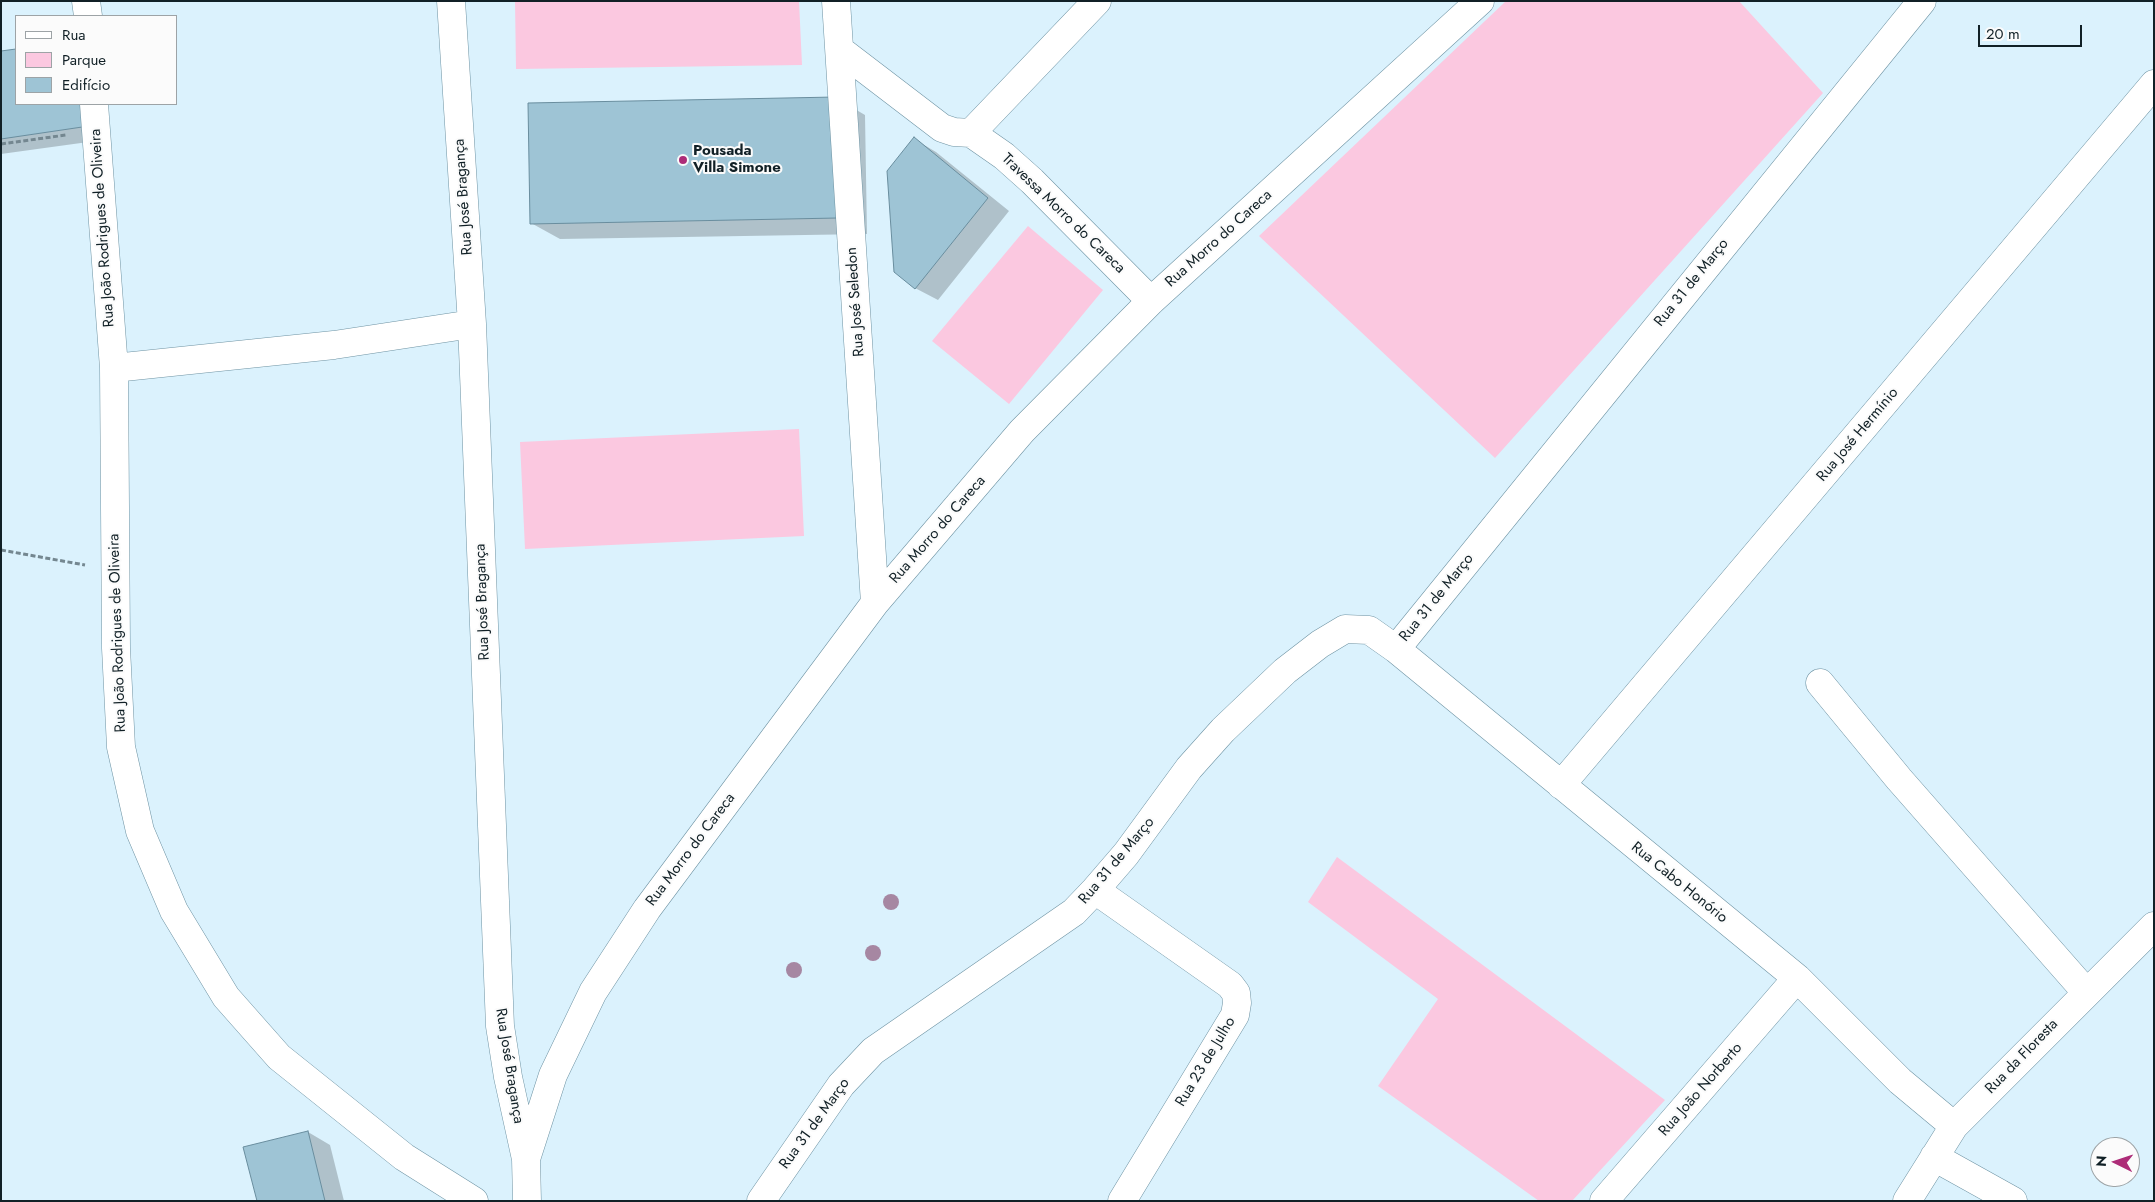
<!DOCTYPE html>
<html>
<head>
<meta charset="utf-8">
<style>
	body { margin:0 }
	#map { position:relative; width:2155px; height:1202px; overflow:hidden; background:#dbf2fd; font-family:Jost,sans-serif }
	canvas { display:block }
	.frame { position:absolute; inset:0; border:2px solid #112026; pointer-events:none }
	.legend { position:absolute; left:15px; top:15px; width:162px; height:90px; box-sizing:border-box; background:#fbfbfb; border:1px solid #9da3a6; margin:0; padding:6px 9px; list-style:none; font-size:15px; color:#112026 }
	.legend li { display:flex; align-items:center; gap:10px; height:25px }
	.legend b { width:25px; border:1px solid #9da3a6 }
	.north { position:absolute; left:2090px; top:1137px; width:50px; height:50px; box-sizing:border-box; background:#fbfbfb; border:1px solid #9da3a6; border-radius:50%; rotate:274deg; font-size:14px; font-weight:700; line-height:20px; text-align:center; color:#112026 }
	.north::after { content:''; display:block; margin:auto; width:18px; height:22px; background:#ad2c78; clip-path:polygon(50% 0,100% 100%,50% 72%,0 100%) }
	.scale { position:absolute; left:1978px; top:25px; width:104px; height:22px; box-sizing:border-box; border:2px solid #112026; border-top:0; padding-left:6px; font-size:15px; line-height:18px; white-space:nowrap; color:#112026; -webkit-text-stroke:4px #fbfbfb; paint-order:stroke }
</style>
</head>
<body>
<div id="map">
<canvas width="2155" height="1202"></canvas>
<div class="frame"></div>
<ul class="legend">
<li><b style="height:6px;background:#fff"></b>Rua</li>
<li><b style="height:14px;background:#fbc8e0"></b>Parque</li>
<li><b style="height:14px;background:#9ec4d5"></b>Edifício</li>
</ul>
<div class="north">N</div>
<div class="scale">20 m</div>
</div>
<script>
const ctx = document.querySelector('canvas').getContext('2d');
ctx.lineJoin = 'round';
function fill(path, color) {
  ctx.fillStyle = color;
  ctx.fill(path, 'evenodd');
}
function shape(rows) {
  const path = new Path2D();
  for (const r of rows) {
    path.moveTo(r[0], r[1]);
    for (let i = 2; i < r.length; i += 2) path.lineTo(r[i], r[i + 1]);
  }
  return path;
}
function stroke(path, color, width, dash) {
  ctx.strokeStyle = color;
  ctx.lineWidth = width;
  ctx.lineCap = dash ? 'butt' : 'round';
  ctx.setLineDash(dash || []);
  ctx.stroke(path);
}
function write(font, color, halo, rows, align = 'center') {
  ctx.font = font + ' Jost,sans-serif';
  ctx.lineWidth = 4;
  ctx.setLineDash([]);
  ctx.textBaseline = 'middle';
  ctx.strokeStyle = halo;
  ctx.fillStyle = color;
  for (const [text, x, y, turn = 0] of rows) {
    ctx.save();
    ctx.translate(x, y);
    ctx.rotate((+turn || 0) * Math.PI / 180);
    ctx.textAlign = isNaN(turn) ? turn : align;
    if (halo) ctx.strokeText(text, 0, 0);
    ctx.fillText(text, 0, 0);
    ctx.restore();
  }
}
const green = shape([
	[515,1,799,1,802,65,516,69],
	[1506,1,1739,1,1823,93,1495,458,1259,236],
	[1028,226,1103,290,1009,404,932,341],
	[799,429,804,536,525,549,520,442],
	[1337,857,1665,1100,1572,1201,1539,1201,1378,1086,1438,999,1308,902]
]);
const shadow = shape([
	[16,50,16,104,107,104,110,139,1,154,1,52],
	[836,98,865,115,867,234,560,239,531,223],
	[914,139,936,152,1009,211,938,300,915,288],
	[308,1132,330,1145,344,1201,258,1201]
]);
const building = shape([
	[16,49,16,104,86,104,89,126,1,139,1,51,16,49],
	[836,97,838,218,530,224,528,103,836,97],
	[914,137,988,198,915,289,894,272,887,171,914,137],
	[308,1131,325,1201,257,1201,243,1147,308,1131]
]);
const path = shape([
	[1,144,66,135],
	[1,550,85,565]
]);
const minor = shape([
	[86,1,88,16],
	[451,1,472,324,500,1026,508,1077,526,1159,527,1201],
	[836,1,875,603],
	[840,50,942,128,954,132,971,133,1004,156,1032,181,1151,301],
	[94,104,114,368,116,648,121,747,140,831,174,911,226,997,279,1057,404,1157,474,1201],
	[971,133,1097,1],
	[114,368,334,345,472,324],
	[1396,649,1922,1],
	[1820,683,1899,779,2086,992],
	[1561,785,2154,84],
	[1095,890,1230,985,1236,993,1237,1003,1235,1015,1122,1201],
	[1934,1157,2013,1201],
	[526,1159,553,1075,593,992,647,909,875,603,1022,431,1151,301,1480,1],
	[761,1201,841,1085,873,1051,1074,912,1095,890,1126,854,1189,768,1223,730,1285,671,1320,644,1345,629,1369,630,1396,649,1797,978,1900,1081,1954,1126],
	[1604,1201,1797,978],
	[1907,1201,1954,1126,2154,926]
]);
const trees = [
	[891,902],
	[873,953],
	[794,970]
];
const markers = [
	[683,160,5,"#ad2c78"]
];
const poiNames = [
	["Pousada",693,151],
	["Villa Simone",693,168]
];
const streetNames = [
	["Rua José Bragança",464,197,-94],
	["Travessa Morro do Careca",1063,214,44],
	["Rua João Rodrigues de Oliveira",103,228,-94],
	["Rua Morro do Careca",1219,239,-42],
	["Rua 31 de Março",1692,283,-51],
	["Rua José Seledon",856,302,-94],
	["Rua José Hermínio",1858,435,-50],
	["Rua Morro do Careca",938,530,-49],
	["Rua 31 de Março",1437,598,-51],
	["Rua José Bragança",483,602,-92],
	["Rua João Rodrigues de Oliveira",118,633,-92],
	["Rua Morro do Careca",691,850,-53],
	["Rua 31 de Março",1117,861,-50],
	["Rua Cabo Honório",1679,883,39],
	["Rua da Floresta",2022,1057,-46],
	["Rua 23 de Julho",1206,1062,-59],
	["Rua José Bragança",509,1066,81],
	["Rua João Norberto",1701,1090,-49],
	["Rua 31 de Março",815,1124,-54]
];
fill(green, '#fbc8e0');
fill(shadow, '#0003');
fill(building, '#9ec4d5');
stroke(building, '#698d9e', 1);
stroke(minor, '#6e93a3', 29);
stroke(path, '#748790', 3, [5, 2.5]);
stroke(minor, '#fff', 28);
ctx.fillStyle = '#a687a2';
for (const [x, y] of trees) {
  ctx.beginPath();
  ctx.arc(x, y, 8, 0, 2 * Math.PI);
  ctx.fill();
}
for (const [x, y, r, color] of markers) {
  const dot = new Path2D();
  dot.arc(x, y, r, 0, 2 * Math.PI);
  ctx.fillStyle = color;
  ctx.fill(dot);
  stroke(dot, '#fbfbfb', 2);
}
write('bold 15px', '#112026', '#fbfbfb', poiNames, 'left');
write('15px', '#112026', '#fbfbfb', streetNames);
</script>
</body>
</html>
